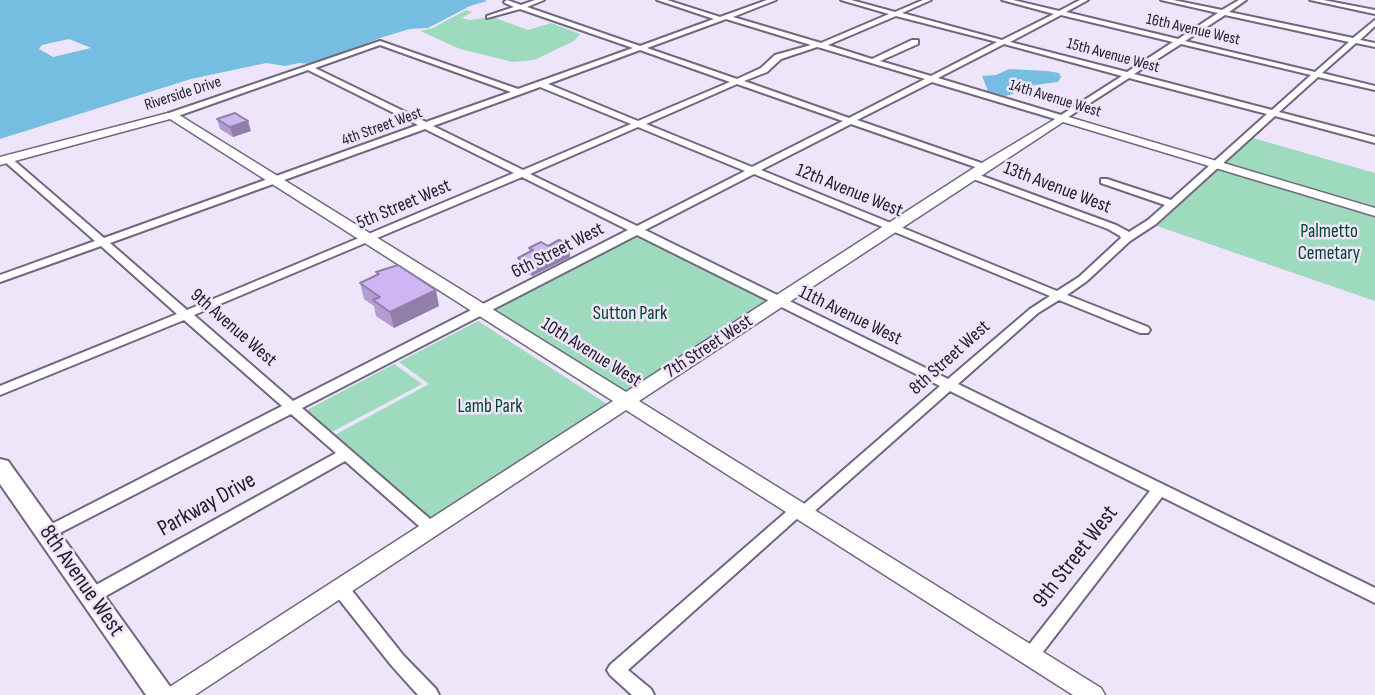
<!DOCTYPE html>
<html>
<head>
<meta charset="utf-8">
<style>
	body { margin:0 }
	canvas { display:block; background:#eee5fb }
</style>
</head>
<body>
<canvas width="1375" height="695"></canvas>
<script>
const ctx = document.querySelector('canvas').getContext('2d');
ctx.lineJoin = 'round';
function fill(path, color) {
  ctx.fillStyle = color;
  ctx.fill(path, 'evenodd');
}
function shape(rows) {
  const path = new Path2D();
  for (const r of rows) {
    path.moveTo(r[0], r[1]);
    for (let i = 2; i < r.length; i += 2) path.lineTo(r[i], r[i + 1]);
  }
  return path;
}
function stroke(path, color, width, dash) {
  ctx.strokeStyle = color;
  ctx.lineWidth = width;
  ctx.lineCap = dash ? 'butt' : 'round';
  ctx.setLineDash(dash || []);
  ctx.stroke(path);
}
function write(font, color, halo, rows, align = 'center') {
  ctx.font = font + ' "Sofia Sans Condensed",sans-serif';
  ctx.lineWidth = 5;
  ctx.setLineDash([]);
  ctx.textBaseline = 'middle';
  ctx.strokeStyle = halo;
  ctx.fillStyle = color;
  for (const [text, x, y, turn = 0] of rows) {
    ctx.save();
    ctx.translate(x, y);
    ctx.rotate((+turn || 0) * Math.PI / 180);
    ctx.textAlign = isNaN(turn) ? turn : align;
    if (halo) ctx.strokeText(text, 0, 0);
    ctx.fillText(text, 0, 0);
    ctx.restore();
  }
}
const green = shape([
	[466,10,472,12,462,18,469,20,492,17,528,30,551,23,580,34,574,41,534,60,513,62,460,49,420,31,433,28],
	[1253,138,1375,173,1375,209,1225,164],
	[1220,168,1375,216,1375,301,1157,226],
	[637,233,774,301,627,398,491,311],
	[478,321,610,406,433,524,333,436,429,384,399,362],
	[394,364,422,384,330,433,305,411]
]);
const water = shape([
	[0,0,485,0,487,1,470,6,428,28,410,29,383,37,312,64,299,63,285,66,266,63,191,79,0,139],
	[1009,69,1047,71,1059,73,1061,77,1058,82,1020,87,1013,94,1005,96,988,91,982,76,996,75]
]);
const pier = shape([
	[69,39,91,48,53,57,39,49,42,45]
]);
const minor = shape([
	[507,0,521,5,535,0,544,0,527,7,640,46,714,19,657,0,667,0,720,17,767,0,776,0,733,17,821,43,889,14,841,0,851,0,895,12,923,0,931,0,902,13,1002,40,1054,14,1002,0,1013,0,1059,11,1080,0,1088,0,1066,12,1178,39,1218,13,1161,0,1173,0,1222,10,1239,0,1246,0,1229,12,1353,38,1375,20,1375,26,1360,40,1375,43,1375,47,1356,43,1322,73,1375,86,1375,90,1318,77,1279,112,1375,137,1375,143,1275,116,1156,224,1130,241,1087,281,1067,295,1148,327,1150,330,1148,333,1140,333,1059,300,1038,313,958,384,1375,588,1375,603,1162,497,1036,661,1030,663,1024,661,1021,656,1024,651,1150,491,950,391,809,516,800,516,628,670,651,689,654,695,632,695,610,675,607,670,610,665,794,505,803,505,940,386,637,235,302,408,437,525,440,529,437,533,432,535,427,533,345,461,97,601,91,603,85,601,83,596,85,591,336,453,291,414,52,537,47,539,42,537,39,533,42,529,282,406,184,320,0,395,0,386,177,314,101,246,0,282,0,275,95,241,4,161,4,157,10,157,104,238,418,125,308,70,175,117,169,117,169,113,380,41,518,89,633,48,520,9,487,18,487,16,514,7,505,3,504,2,507,0],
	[1061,15,1173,42,1127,72,1010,42,1061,15],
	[1225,15,1349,42,1315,72,1185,41,1225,15],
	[896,16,997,42,931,76,880,61,918,44,918,40,912,40,872,59,828,45,896,16],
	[726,19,811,45,775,55,761,68,737,79,647,48,726,19],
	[1004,44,1122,76,1061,115,938,78,1004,44],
	[1181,44,1311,75,1272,110,1134,74,1181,44],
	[380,45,511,92,426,122,315,68,380,45],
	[817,47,821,48,925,79,849,118,744,81,767,72,781,59,817,47],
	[640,50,730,82,638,121,548,84,640,50],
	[1129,78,1267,114,1171,200,1107,179,1101,179,1101,183,1165,205,1148,220,1129,232,1116,225,974,173,968,173,968,177,1108,229,1120,236,1121,238,1079,277,1057,291,761,170,851,124,981,169,987,169,987,165,857,120,932,82,1062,121,1129,78],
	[737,84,843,121,752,167,646,124,737,84],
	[540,87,631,124,523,170,433,126,540,87],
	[638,127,745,171,637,226,530,174,638,127],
	[425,129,514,173,187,310,110,243,425,129],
	[754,174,1050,296,1030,309,948,379,645,230,754,174],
	[522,177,628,230,293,401,194,315,522,177],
	[1310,0,1323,0,1375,10,1375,14,1310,0],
	[340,581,346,583,403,655,436,689,439,695,418,695,391,665,334,593,332,588,334,583,340,581]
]);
const tertiary = shape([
	[168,113,176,113,626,392,980,164,1062,115,1375,208,1375,216,1063,122,639,401,1101,688,1105,695,1073,695,626,410,195,695,164,695,168,688,613,401,170,119,0,165,0,157,168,113]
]);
const primary = shape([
	[0,459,8,461,176,695,146,695,0,484,0,459]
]);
const wall = shape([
	[217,119,251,131,233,137,220,129],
	[529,248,570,257,532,276,519,269,518,258,530,252],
	[376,272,439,306,394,328,376,316,374,306,364,299,360,283,377,276]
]);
const shadedWall = shape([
	[248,121,251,131,233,137,230,127],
	[569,245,570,257,532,276,530,265],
	[436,290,439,306,394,328,390,312]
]);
const building = shape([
	[235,113,248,121,230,127,217,119,235,113],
	[559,240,569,245,530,265,518,258,533,250,529,248,541,242,548,246,559,240],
	[398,265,436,290,390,312,373,300,380,297,360,283,379,274,376,272,398,265]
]);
const farStreetnames = [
	["16th Avenue West",1193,30,13],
	["15th Avenue West",1113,56,15],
	["Riverside Drive",183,94,-18],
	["14th Avenue West",1055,99,17],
	["4th Street West",382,127,-20]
];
const streetNames = [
	["13th Avenue West",1057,188,21],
	["12th Avenue West",849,191,22],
	["5th Street West",404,205,-23],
	["6th Street West",558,251,-27],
	["11th Avenue West",850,316,26],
	["9th Avenue West",233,328,41],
	["7th Street West",709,347,-33],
	["10th Avenue West",591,353,32],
	["8th Street West",950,358,-42]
];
const parkNames = [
	["Palmetto",1329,232],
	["Cemetary",1329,254],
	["Sutton Park",630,314],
	["Lamb Park",490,407]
];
const nearStreetnames = [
	["Parkway Drive",207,505,-29],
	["9th Street West",1076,557,-52],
	["8th Avenue West",81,581,55]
];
fill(green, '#9edabe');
fill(water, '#76bde2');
fill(pier, '#eee5fb');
stroke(minor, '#71677f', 4);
stroke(tertiary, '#71677f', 3);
stroke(primary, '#71677f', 4);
fill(minor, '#fff');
fill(tertiary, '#fff');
fill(primary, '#fff');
fill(wall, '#b29cd1');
fill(shadedWall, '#917faa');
fill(building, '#cfb5f3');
stroke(building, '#917faa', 2);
write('16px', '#24202a', '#eee5fb', farStreetnames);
write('19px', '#24202a', '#eee5fb', streetNames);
write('19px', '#02442f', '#eee5fb', parkNames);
write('23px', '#24202a', '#eee5fb', nearStreetnames);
</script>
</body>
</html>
